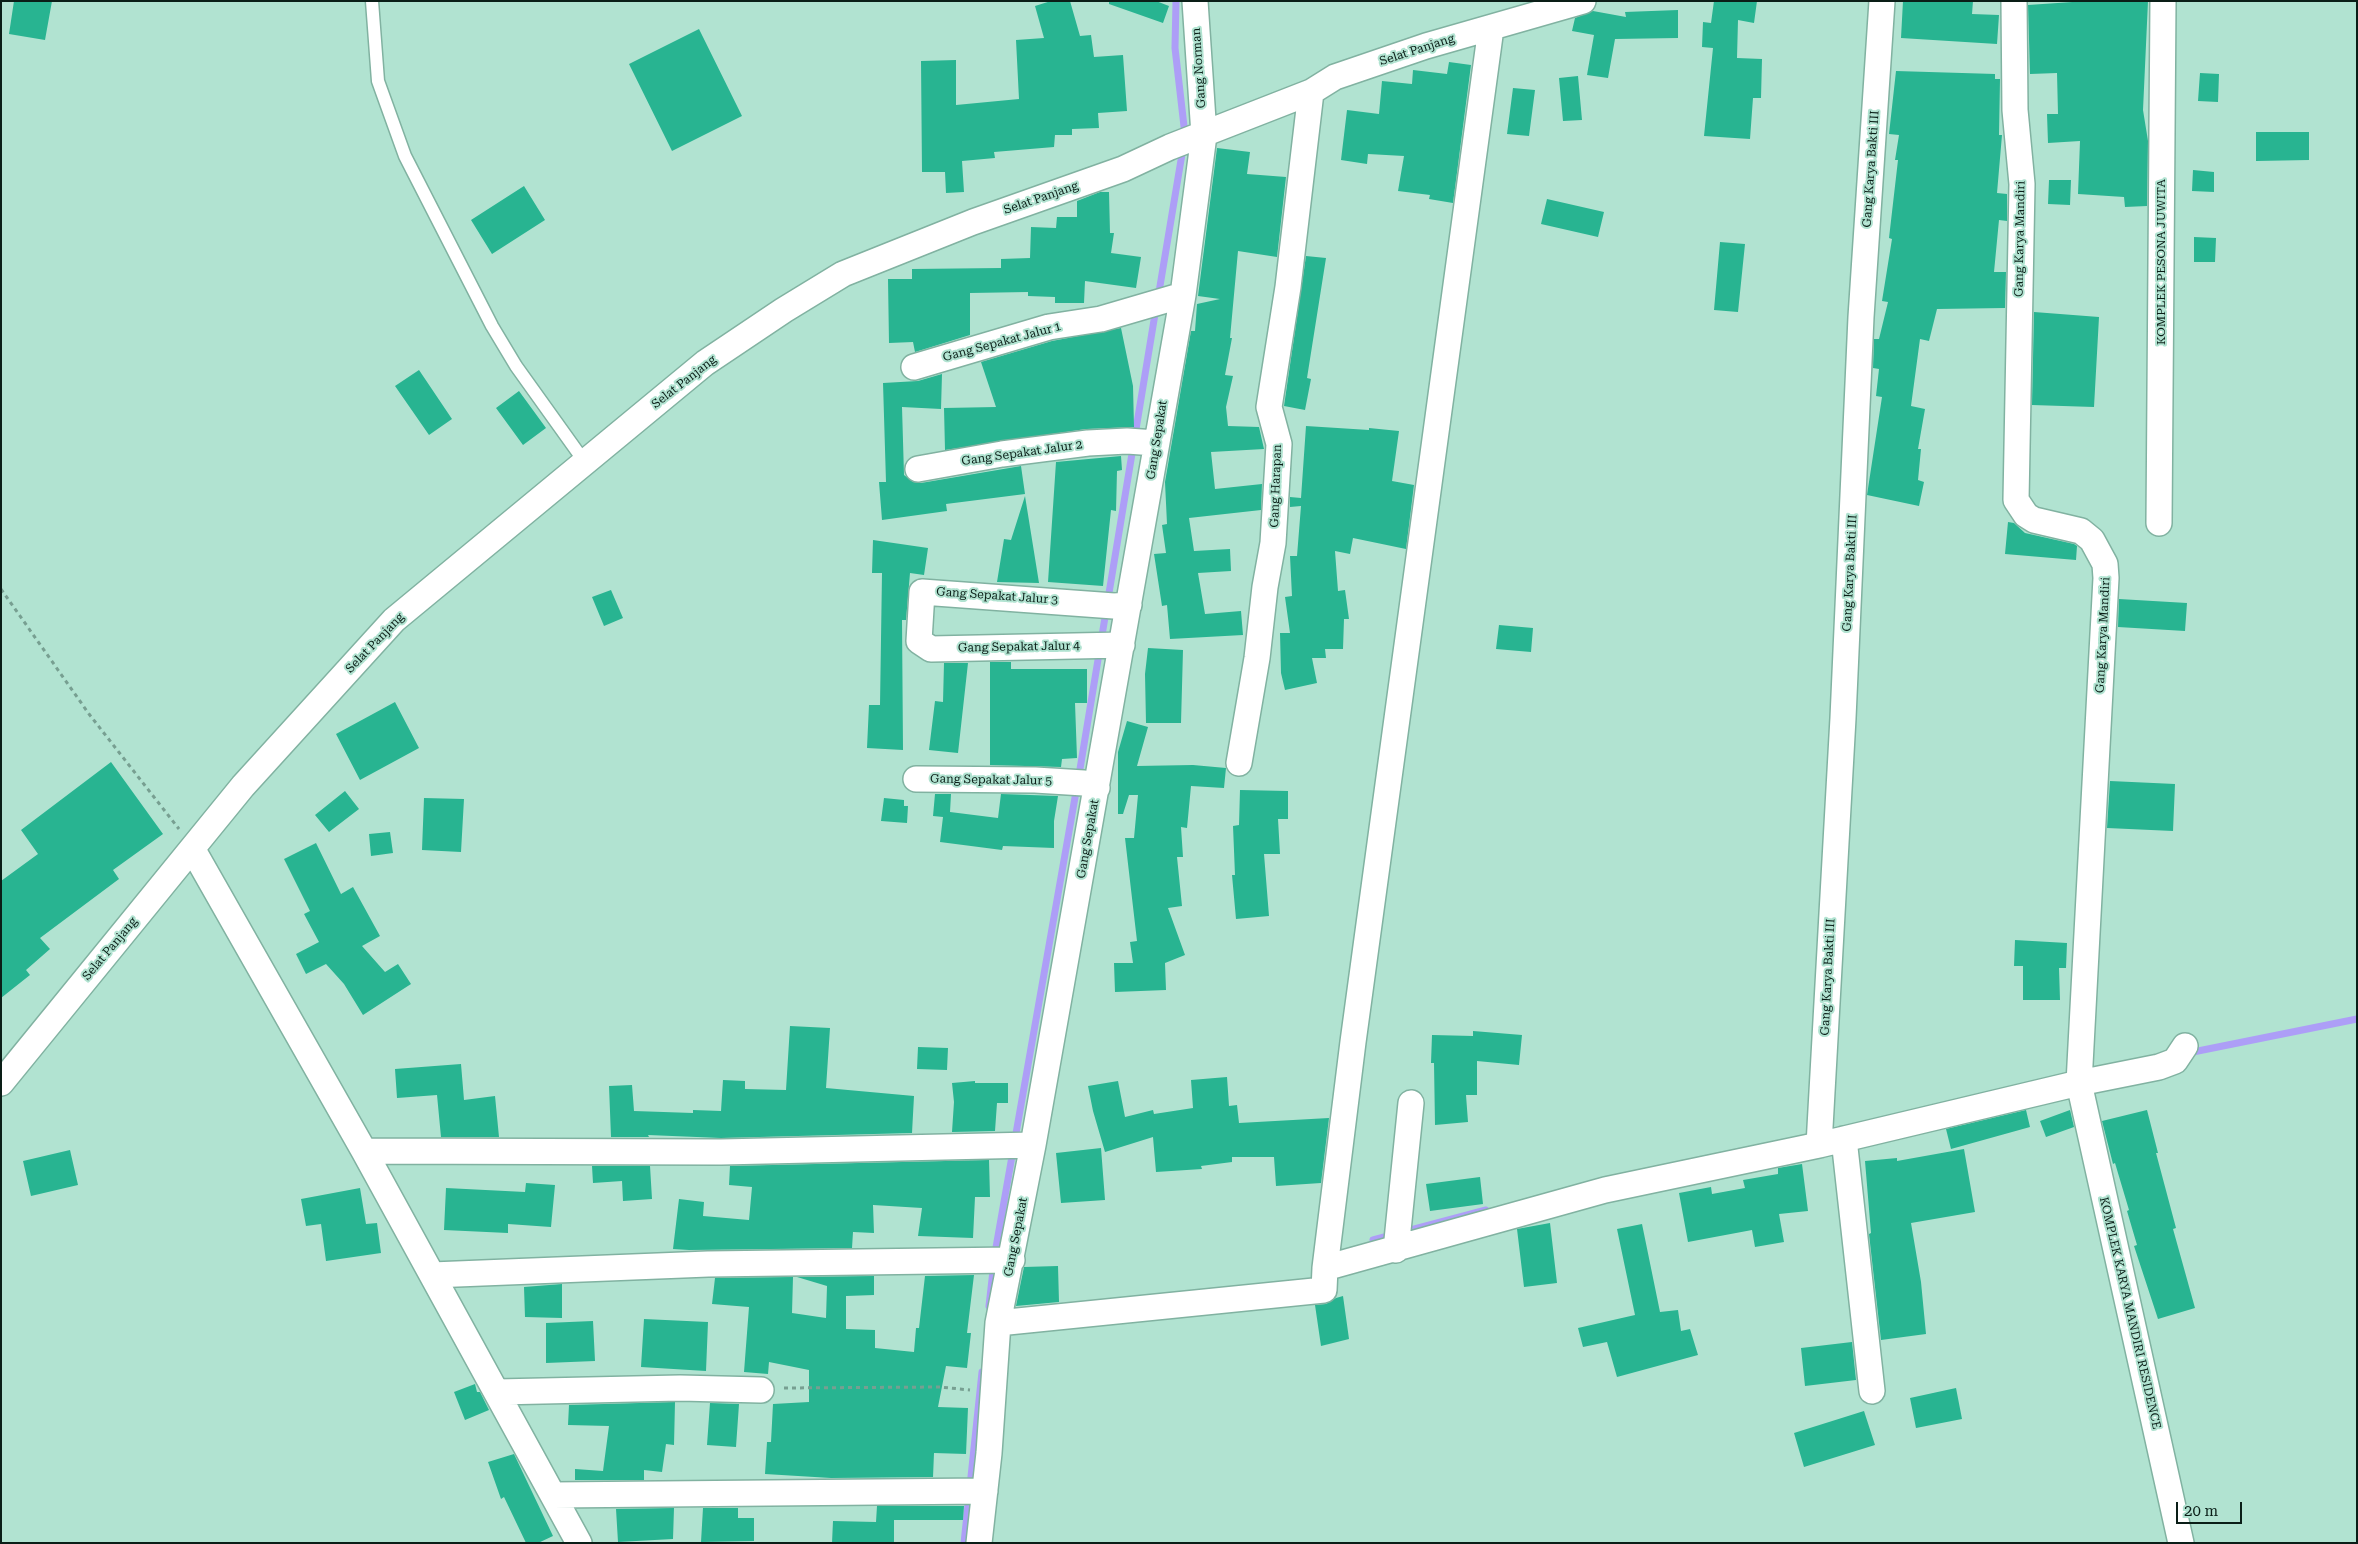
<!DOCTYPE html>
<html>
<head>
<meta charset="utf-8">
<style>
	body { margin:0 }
	#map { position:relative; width:2358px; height:1544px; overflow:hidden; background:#b1e3d1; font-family:"Roboto Serif",serif }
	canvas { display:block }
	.frame { position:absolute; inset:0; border:2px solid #0a1e17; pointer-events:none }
	.scale { position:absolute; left:2176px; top:1502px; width:66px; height:22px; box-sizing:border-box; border:2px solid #0a1e17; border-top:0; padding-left:6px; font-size:15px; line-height:18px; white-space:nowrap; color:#0a1e17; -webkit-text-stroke:4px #b1e3d1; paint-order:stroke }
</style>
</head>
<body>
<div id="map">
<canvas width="2358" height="1544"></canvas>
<div class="frame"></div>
<div class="scale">20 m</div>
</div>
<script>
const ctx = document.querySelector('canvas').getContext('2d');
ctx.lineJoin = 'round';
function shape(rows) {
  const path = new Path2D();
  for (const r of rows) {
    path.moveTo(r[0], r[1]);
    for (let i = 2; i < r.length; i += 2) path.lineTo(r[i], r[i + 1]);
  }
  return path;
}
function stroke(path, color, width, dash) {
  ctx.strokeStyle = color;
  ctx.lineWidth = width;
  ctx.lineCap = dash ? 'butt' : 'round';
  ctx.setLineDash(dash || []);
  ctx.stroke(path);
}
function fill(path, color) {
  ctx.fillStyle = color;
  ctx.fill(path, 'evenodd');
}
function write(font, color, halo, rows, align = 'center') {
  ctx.font = font + ' "Roboto Serif",serif';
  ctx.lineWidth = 4;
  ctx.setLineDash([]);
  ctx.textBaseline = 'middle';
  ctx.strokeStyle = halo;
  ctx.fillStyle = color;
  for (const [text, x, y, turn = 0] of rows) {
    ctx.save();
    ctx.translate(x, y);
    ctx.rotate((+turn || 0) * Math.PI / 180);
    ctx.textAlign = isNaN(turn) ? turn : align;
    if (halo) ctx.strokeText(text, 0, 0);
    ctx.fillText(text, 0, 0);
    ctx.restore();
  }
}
const stream = shape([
	[1176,1,1175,48,1185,135],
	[1158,298,1183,148],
	[2188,1053,2357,1019],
	[1373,1240,1486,1210],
	[989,1306,995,1253,1080,769,1156,308],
	[964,1543,982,1372]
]);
const building = shape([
	[14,1,52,1,45,40,9,34],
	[1051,1,1070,1,1080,36,1091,35,1094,57,1123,55,1127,111,1098,113,1099,128,1072,129,1072,135,1055,135,1054,147,994,152,995,158,962,161,964,192,946,193,945,172,922,172,921,61,956,60,956,105,1019,99,1016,40,1044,38,1035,6],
	[1109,1,1156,1,1169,6,1163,23,1109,4],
	[1714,1,1757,1,1754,23,1738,20,1737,58,1762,59,1761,98,1753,98,1750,139,1704,136,1713,48,1702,47,1703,22,1711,23],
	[1903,1,1973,1,1972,14,1999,15,1997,44,1901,38],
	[2087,1,2148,1,2143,110,2148,141,2147,206,2125,207,2124,197,2078,194,2080,141,2048,143,2047,114,2058,114,2057,73,2030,74,2028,5],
	[1678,10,1678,38,1615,39,1608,78,1587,75,1594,35,1572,31,1575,18,1593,11,1626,17,1625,12],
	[699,29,742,116,672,151,629,64],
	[1449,62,1471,65,1453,203,1429,199,1430,195,1398,191,1404,156,1368,154,1367,164,1341,160,1347,110,1379,114,1382,81,1412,84,1413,70,1447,74],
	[1896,71,1995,74,1995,79,2000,79,1999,135,2002,135,1997,193,2007,194,2007,221,1999,220,1994,272,2006,272,2005,308,1937,309,1929,341,1920,339,1911,406,1925,409,1918,449,1921,449,1918,480,1924,482,1919,506,1867,495,1882,397,1876,396,1879,369,1873,368,1874,339,1879,339,1888,302,1882,301,1892,239,1889,238,1898,160,1895,160,1899,135,1889,134],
	[2200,73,2219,74,2218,102,2198,101],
	[1578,76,1582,120,1563,121,1559,78],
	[1513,88,1535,90,1529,136,1507,134],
	[2256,132,2309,132,2309,160,2256,161],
	[1217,148,1250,152,1247,174,1286,177,1277,257,1238,251,1230,338,1232,338,1225,375,1233,376,1226,407,1228,426,1259,427,1264,449,1211,452,1215,489,1262,484,1261,510,1189,518,1194,551,1230,549,1231,571,1198,573,1205,614,1241,611,1243,635,1170,639,1167,605,1162,606,1154,554,1166,553,1162,525,1167,524,1165,482,1191,331,1195,331,1197,304,1220,299,1198,296],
	[2193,170,2214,172,2214,192,2192,191],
	[2049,180,2071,180,2070,205,2048,204],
	[524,186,545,220,492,254,471,220],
	[1100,192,1109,192,1110,233,1114,233,1111,253,1141,257,1136,288,1085,281,1084,303,1055,303,1055,297,1028,296,1028,292,970,293,970,335,915,352,913,342,889,343,888,279,912,279,912,269,1001,268,1001,259,1030,258,1031,227,1056,228,1057,217,1077,217,1077,201],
	[1547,199,1604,212,1598,237,1541,224],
	[2194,237,2216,238,2215,262,2194,262],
	[1720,242,1745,244,1738,312,1714,310],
	[1306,256,1326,258,1307,378,1311,379,1305,410,1284,406],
	[2034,312,2099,317,2094,407,2032,405],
	[1121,328,1133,386,1134,427,1086,429,945,450,944,408,996,407,981,362,1052,341],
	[419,370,452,419,429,435,395,386],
	[942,374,941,409,902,407,904,475,913,482,921,483,1021,466,1025,494,946,504,947,511,882,520,879,482,886,482,883,383,918,381],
	[519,391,546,428,523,445,496,408],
	[1306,426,1369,430,1369,428,1399,431,1392,481,1414,485,1406,549,1353,538,1350,554,1335,551,1338,591,1345,590,1349,619,1344,619,1343,649,1325,649,1326,658,1312,658,1317,683,1285,690,1281,673,1280,633,1290,633,1285,597,1292,596,1290,556,1297,556,1301,506,1290,507,1290,497,1301,498],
	[1121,456,1122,470,1117,471,1116,511,1111,510,1103,586,1048,582,1056,462],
	[1025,496,1039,583,997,582,1004,539,1011,540],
	[2008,522,2014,523,2025,533,2074,544,2077,546,2076,560,2005,554],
	[873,540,928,548,924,575,910,573,906,620,902,620,903,750,867,748,869,705,880,705,882,573,872,573],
	[611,590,623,618,604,626,592,597],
	[2119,599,2187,603,2185,631,2118,627],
	[1499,625,1533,628,1531,652,1496,649],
	[1148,648,1183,650,1181,723,1146,723,1145,674],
	[990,662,1011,662,1011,669,1087,669,1087,703,1075,703,1077,758,1062,759,1061,767,990,765],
	[944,663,968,663,958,753,929,750,935,701,943,702],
	[395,702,419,748,360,780,336,734],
	[1127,721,1148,727,1137,766,1193,765,1226,768,1224,788,1191,786,1187,828,1181,827,1183,857,1177,857,1182,906,1168,908,1185,955,1165,963,1166,990,1115,992,1114,963,1133,963,1130,942,1137,941,1125,838,1134,838,1138,795,1129,795,1123,814,1118,814,1118,752],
	[111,762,163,834,113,870,119,879,40,938,50,949,26,970,30,975,1,998,1,881,38,854,21,830],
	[2110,781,2175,784,2173,831,2107,828],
	[1240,790,1288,791,1288,819,1278,819,1280,854,1264,854,1269,916,1236,919,1232,875,1235,875,1233,826,1239,825],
	[345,791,359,809,329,832,315,815],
	[935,794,951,794,950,812,998,818,1001,794,1058,796,1054,821,1054,848,1003,846,1002,850,940,842,943,817,933,816],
	[424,798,464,799,461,852,422,850],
	[884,798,904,800,904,806,908,806,907,823,881,821],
	[390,832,393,853,371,856,369,834],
	[316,843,341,894,353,887,380,936,362,946,385,972,398,964,411,984,363,1015,344,984,326,964,306,974,296,954,319,942,304,914,310,911,284,859],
	[2015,940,2067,943,2066,968,2059,968,2060,1000,2023,1000,2023,966,2014,966],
	[790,1026,830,1028,826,1088,914,1096,912,1133,721,1138,648,1135,649,1137,611,1137,609,1086,632,1085,634,1111,693,1113,693,1110,721,1111,723,1080,745,1081,745,1089,786,1090],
	[1473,1031,1522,1035,1519,1065,1477,1061,1477,1095,1466,1095,1468,1122,1435,1125,1434,1063,1431,1063,1432,1035,1473,1036],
	[918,1047,948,1048,947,1070,917,1069],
	[461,1064,464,1100,495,1096,499,1137,441,1137,437,1095,397,1098,395,1069],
	[1227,1077,1229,1106,1237,1105,1239,1123,1329,1118,1321,1183,1276,1186,1274,1157,1232,1157,1232,1162,1201,1166,1202,1169,1156,1172,1153,1137,1105,1152,1093,1111,1088,1086,1118,1081,1125,1117,1153,1110,1154,1114,1193,1108,1191,1080],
	[975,1081,975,1083,1008,1083,1008,1103,997,1103,995,1131,952,1132,954,1102,952,1083],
	[2026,1110,2030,1127,1951,1149,1946,1129],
	[2070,1110,2074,1127,2046,1137,2040,1121],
	[2147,1110,2158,1153,2156,1153,2176,1228,2173,1229,2195,1308,2158,1319,2134,1246,2137,1245,2127,1211,2129,1210,2115,1163,2113,1164,2102,1121],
	[1101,1148,1105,1200,1061,1203,1056,1153],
	[1964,1149,1975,1212,1911,1223,1921,1282,1926,1334,1881,1340,1869,1234,1871,1233,1865,1161,1897,1158,1897,1161],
	[70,1150,78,1185,31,1196,23,1161],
	[989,1160,990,1197,975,1197,973,1238,918,1236,922,1208,873,1205,874,1233,853,1232,852,1248,689,1250,673,1249,679,1199,704,1202,703,1216,749,1220,752,1187,729,1185,730,1166],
	[1802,1164,1808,1211,1779,1214,1784,1242,1755,1247,1752,1230,1688,1242,1679,1193,1711,1187,1712,1194,1745,1188,1743,1180,1778,1174,1778,1168],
	[592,1166,650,1166,652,1199,623,1201,622,1181,593,1183],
	[1480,1177,1483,1204,1430,1211,1426,1184],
	[526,1183,555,1185,551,1227,508,1224,508,1233,444,1230,446,1188,525,1192],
	[360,1188,366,1224,377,1223,381,1253,326,1261,321,1224,306,1226,301,1199],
	[1550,1223,1557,1283,1524,1287,1517,1229],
	[1642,1224,1660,1312,1678,1310,1681,1331,1690,1329,1698,1355,1617,1377,1607,1342,1583,1347,1578,1328,1635,1315,1617,1229],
	[1058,1266,1059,1302,1016,1306,1024,1267],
	[974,1275,967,1333,971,1333,967,1368,946,1366,938,1407,968,1408,966,1454,934,1453,933,1477,831,1478,765,1474,767,1442,771,1442,773,1404,809,1402,809,1370,769,1362,768,1374,744,1372,749,1307,712,1304,715,1278,793,1277,792,1313,826,1318,827,1286,797,1277,874,1276,874,1295,846,1296,846,1329,875,1330,875,1348,914,1352,916,1328,919,1328,925,1276],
	[562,1284,562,1318,525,1317,524,1287],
	[1343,1296,1349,1339,1321,1346,1315,1305,1326,1304,1336,1298],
	[644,1319,708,1322,706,1371,641,1367],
	[593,1321,595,1361,546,1363,546,1323],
	[1852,1342,1856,1380,1805,1386,1801,1348],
	[475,1384,477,1392,480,1392,489,1410,465,1420,454,1392],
	[1956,1388,1962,1419,1916,1428,1910,1398],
	[675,1402,674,1445,666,1444,662,1472,644,1470,644,1480,575,1480,575,1469,603,1471,609,1426,568,1425,569,1405],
	[710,1403,739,1404,736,1447,707,1445],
	[1864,1411,1875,1445,1804,1467,1794,1433],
	[514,1454,553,1536,538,1543,526,1543,504,1497,501,1499,488,1462],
	[877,1506,964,1506,963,1520,894,1520,894,1542,832,1543,833,1521,876,1522],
	[674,1508,673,1539,618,1542,616,1509],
	[703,1508,738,1508,738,1518,754,1518,754,1541,701,1542]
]);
const path = shape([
	[1,589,89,714,179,829],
	[784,1388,940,1387,970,1390]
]);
const lane = shape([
	[372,1,378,81,405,156,492,326,516,366,584,461]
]);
const street = shape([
	[2014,1,2015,110,2022,184,2016,500,2026,515,2034,520,2081,531,2092,540,2105,564,2106,578,2079,1083,2181,1543],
	[1491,28,1353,1042,1325,1268,1605,1190,1819,1145,2079,1083,2159,1067,2175,1061,2185,1046],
	[914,367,1049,327,1101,319,1183,295],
	[918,469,1002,454,1088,443,1127,441,1156,443],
	[2159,523,2163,1],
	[1122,645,931,649,919,641,922,592,1114,606,1129,605],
	[1239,763,1257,658,1265,587,1273,543,1279,444,1269,407,1288,287,1311,92],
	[916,779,1035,780,1084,783,1097,788],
	[193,850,364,1151,579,1543],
	[1,1083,243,786,394,620,705,363,784,310,843,274,973,222,1123,169,1170,147,1311,92,1335,77,1426,46,1583,1],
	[1844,1139,1872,1391],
	[1819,1145,1843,718,1861,317,1882,1],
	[364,1151,721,1152,1033,1145],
	[1396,1250,1411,1103],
	[432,1275,708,1264,1012,1260],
	[998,1323,1324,1290,1325,1268],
	[497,1392,680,1388,761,1390],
	[553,1495,985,1491],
	[979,1543,989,1453,998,1323,1033,1145,1183,295,1204,135,1195,1]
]);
const streetNames = [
	["Selat Panjang",1417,50,-18],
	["Gang Norman",1199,68,-94],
	["Gang Karya Bakti III",1871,169,-86],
	["Selat Panjang",1041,198,-19],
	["Gang Karya Mandiri",2020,239,-89],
	["KOMPLEK PESONA JUWITA",2161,262,-90],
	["Gang Sepakat Jalur 1",1002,342,-15],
	["Selat Panjang",684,382,-38],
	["Gang Sepakat",1157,440,-81],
	["Gang Sepakat Jalur 2",1022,453,-8],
	["Gang Harapan",1276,486,-88],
	["Gang Karya Bakti III",1850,573,-87],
	["Gang Sepakat Jalur 3",997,596,4],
	["Gang Karya Mandiri",2103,635,-87],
	["Selat Panjang",375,643,-46],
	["Gang Sepakat Jalur 4",1019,647,-1],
	["Gang Sepakat Jalur 5",991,780,1],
	["Gang Sepakat",1088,839,-80],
	["Selat Panjang",110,949,-50],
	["Gang Karya Bakti III",1828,977,-87],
	["Gang Sepakat",1016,1237,-79],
	["KOMPLEK KARYA MANDIRI RESIDENCE",2130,1313,77]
];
stroke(stream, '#ad9ef7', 7);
fill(building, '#28b491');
stroke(lane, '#81b2a1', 15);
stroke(street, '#81b2a1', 28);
stroke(path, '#779f91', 3, [4, 4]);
stroke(lane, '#fff', 12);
stroke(street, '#fff', 25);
write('12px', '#0a1e17', '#b1e3d1', streetNames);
</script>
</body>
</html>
